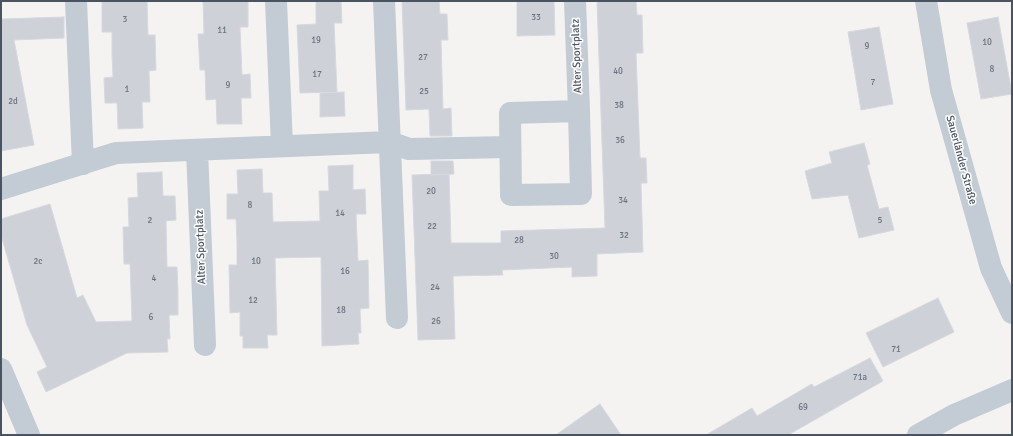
<!DOCTYPE html>
<html>
<head>
<meta charset="utf-8">
<style>
	body { margin:0 }
	#map { position:relative; width:1013px; height:436px; overflow:hidden; background:#f5f3f2; font-family:Signika,sans-serif }
	canvas { display:block }
	.frame { position:absolute; inset:0; border:2px solid #495361; pointer-events:none }
</style>
</head>
<body>
<div id="map">
<canvas width="1013" height="436"></canvas>
<div class="frame"></div>
</div>
<script>
const ctx = document.querySelector('canvas').getContext('2d');
ctx.lineJoin = 'round';
function fill(path, color) {
  ctx.fillStyle = color;
  ctx.fill(path, 'evenodd');
}
function shape(rows) {
  const path = new Path2D();
  for (const r of rows) {
    path.moveTo(r[0], r[1]);
    for (let i = 2; i < r.length; i += 2) path.lineTo(r[i], r[i + 1]);
  }
  return path;
}
function stroke(path, color, width, dash) {
  ctx.strokeStyle = color;
  ctx.lineWidth = width;
  ctx.lineCap = dash ? 'butt' : 'round';
  ctx.setLineDash(dash || []);
  ctx.stroke(path);
}
function write(font, color, halo, rows, align = 'center') {
  ctx.font = font + ' Signika,sans-serif';
  ctx.lineWidth = 3;
  ctx.setLineDash([]);
  ctx.textBaseline = 'middle';
  ctx.strokeStyle = halo;
  ctx.fillStyle = color;
  for (const [text, x, y, turn = 0] of rows) {
    ctx.save();
    ctx.translate(x, y);
    ctx.rotate((+turn || 0) * Math.PI / 180);
    ctx.textAlign = isNaN(turn) ? turn : align;
    if (halo) ctx.strokeText(text, 0, 0);
    ctx.fillText(text, 0, 0);
    ctx.restore();
  }
}
const building = shape([
	[102,1,147,1,148,35,155,35,156,70,149,71,150,102,142,102,143,128,118,129,117,103,105,103,104,78,113,77,112,55,112,32,102,32,102,1],
	[203,1,248,1,248,27,240,27,242,75,250,74,251,98,241,98,242,124,217,124,216,99,206,100,205,70,200,70,198,34,204,34,203,1],
	[316,1,341,1,342,23,334,23,337,92,300,93,297,25,316,24,316,1],
	[402,1,439,1,440,14,447,14,448,40,441,40,443,109,451,108,452,136,430,136,429,109,406,110,402,1],
	[517,1,554,1,555,35,517,36,517,1],
	[597,1,636,1,637,15,642,15,643,53,636,53,640,158,646,158,647,183,641,183,643,252,597,254,597,276,572,277,572,267,502,270,503,275,453,276,455,339,418,340,412,175,449,174,451,243,501,243,501,231,605,228,597,1],
	[64,17,64,38,14,40,34,145,1,151,1,19,64,17],
	[998,17,1012,94,981,99,967,23,998,17],
	[879,27,893,104,861,110,848,32,879,27],
	[344,92,345,116,320,117,320,93,344,92],
	[864,143,870,164,867,165,879,209,888,207,894,230,859,238,848,195,812,199,805,171,832,163,829,152,864,143],
	[431,161,453,161,454,174,431,175,431,161],
	[353,165,353,190,365,189,366,214,356,214,358,261,368,260,369,308,360,309,361,333,358,333,359,344,322,346,321,257,275,258,277,335,267,335,268,348,243,348,243,336,240,336,240,312,230,313,229,265,237,265,237,242,236,219,227,219,227,194,238,194,237,170,262,169,263,193,272,193,273,222,320,221,319,191,329,191,328,166,353,165],
	[162,172,163,196,175,196,176,220,166,221,167,267,177,267,178,291,178,315,169,315,170,339,167,339,168,352,127,353,46,392,37,372,47,367,27,325,1,235,1,219,50,204,77,298,83,295,96,322,132,321,130,264,124,264,123,227,129,227,128,198,138,197,137,173,162,172],
	[938,298,954,332,883,367,866,333,938,298],
	[870,358,883,381,788,435,706,435,752,408,757,416,810,385,812,384,814,387,870,358],
	[600,404,621,435,556,435,584,415,600,404]
]);
const minor = shape([
	[76,1,83,164],
	[276,1,282,146],
	[384,1,397,318],
	[575,1,579,111],
	[926,1,941,90,991,268,1012,313],
	[579,111,581,194,511,195,510,113,579,111],
	[197,150,205,345],
	[1,189,116,153,389,142,409,149,510,147],
	[1,369,29,435],
	[918,435,954,415,1012,390]
]);
const numberNames = [
	["33",536,18],
	["3",125,20],
	["11",222,31],
	["19",316,41],
	["10",987,43],
	["9",867,47],
	["27",423,58],
	["8",992,70],
	["40",618,72],
	["17",317,75],
	["7",873,83],
	["9",228,86],
	["1",127,90],
	["25",424,92],
	["2d",13,102],
	["38",619,106],
	["36",620,141],
	["20",431,192],
	["34",623,201],
	["8",250,206],
	["14",340,214],
	["2",150,221],
	["5",880,221],
	["22",432,227],
	["32",624,236],
	["28",519,241],
	["30",554,257],
	["2c",38,262],
	["10",256,262],
	["16",345,272],
	["4",154,279],
	["24",435,288],
	["12",253,301],
	["18",341,311],
	["6",151,318],
	["26",436,322],
	["71",896,350],
	["71a",860,378],
	["69",803,408]
];
const streetNames = [
	["Alter Sportplatz",577,56,-92],
	["Sauerländer Straße",961,160,75],
	["Alter Sportplatz",201,247,-92]
];
fill(building, '#ced1d8');
stroke(building, '#d6d8de', 1);
stroke(minor, '#c3cbd4', 22);
write('9px', '#6a727f', null, numberNames);
write('11px', '#495361', '#fff', streetNames);
</script>
</body>
</html>
